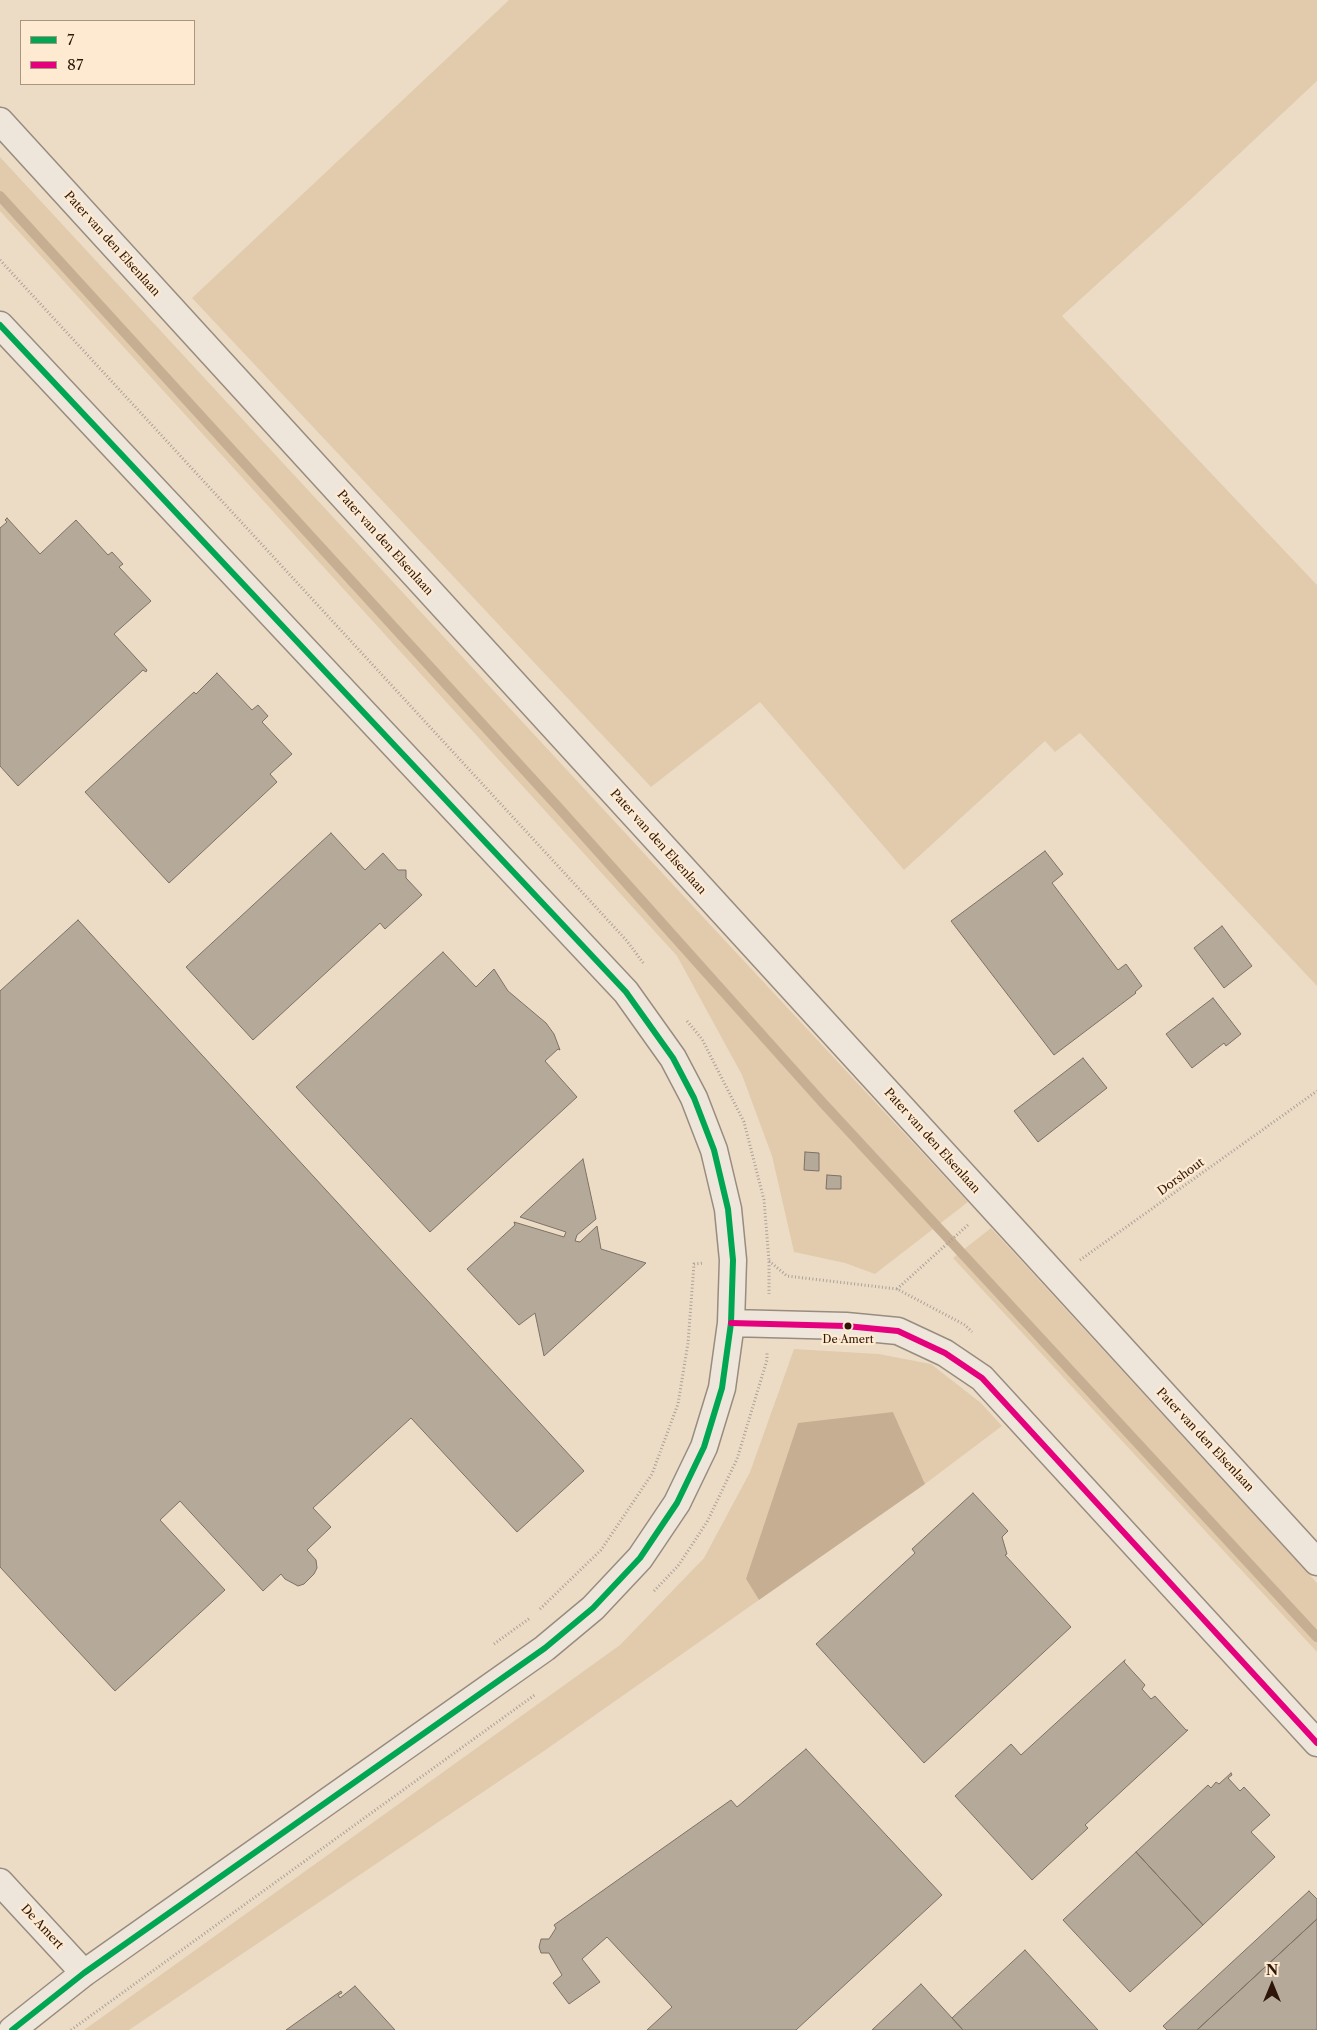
<!DOCTYPE html>
<html>
<head>
<meta charset="utf-8">
<style>
	body { margin:0 }
	#map { position:relative; width:1317px; height:2030px; overflow:hidden; background:#ecdcc6; font-family:"Libre Caslon Text",serif }
	canvas { display:block }
	.legend { position:absolute; left:20px; top:20px; width:175px; height:65px; box-sizing:border-box; background:#fdead0; border:1px solid #ab9580; margin:0; padding:6px 9px; list-style:none; font-size:15px; color:#2f1609 }
	.legend li { display:flex; align-items:center; gap:10px; height:25px }
	.legend b { width:25px; border:1px solid #ab9580 }
	.north { position:absolute; left:1247px; top:1960px; width:50px; height:50px; -webkit-text-stroke:4px #fdead0; paint-order:stroke; rotate:0deg; font-size:14px; font-weight:700; line-height:20px; text-align:center; color:#2f1609 }
	.north::after { content:''; display:block; margin:auto; width:18px; height:22px; background:#2f1609; clip-path:polygon(50% 0,100% 100%,50% 72%,0 100%) }
</style>
</head>
<body>
<div id="map">
<canvas width="1317" height="2030"></canvas>
<ul class="legend">
<li><b style="height:6px;background:#00a651"></b>7</li>
<li><b style="height:6px;background:#e5007d"></b>87</li>
</ul>
<div class="north">N</div>
</div>
<script>
const ctx = document.querySelector('canvas').getContext('2d');
ctx.lineJoin = 'round';
function fill(path, color) {
  ctx.fillStyle = color;
  ctx.fill(path, 'evenodd');
}
function shape(rows) {
  const path = new Path2D();
  for (const r of rows) {
    path.moveTo(r[0], r[1]);
    for (let i = 2; i < r.length; i += 2) path.lineTo(r[i], r[i + 1]);
  }
  return path;
}
function stroke(path, color, width, dash) {
  ctx.strokeStyle = color;
  ctx.lineWidth = width;
  ctx.lineCap = dash ? 'butt' : 'round';
  ctx.setLineDash(dash || []);
  ctx.stroke(path);
}
function write(font, color, halo, rows, align = 'center') {
  ctx.font = font + ' "Libre Caslon Text",serif';
  ctx.lineWidth = 4.5;
  ctx.setLineDash([]);
  ctx.textBaseline = 'middle';
  ctx.strokeStyle = halo;
  ctx.fillStyle = color;
  for (const [text, x, y, turn = 0] of rows) {
    ctx.save();
    ctx.translate(x, y);
    ctx.rotate((+turn || 0) * Math.PI / 180);
    ctx.textAlign = isNaN(turn) ? turn : align;
    if (halo) ctx.strokeText(text, 0, 0);
    ctx.fillText(text, 0, 0);
    ctx.restore();
  }
}
const green = shape([
	[509,0,1317,0,1317,81,1190,200,1062,316,1317,585,1317,986,1080,733,1055,752,1045,741,904,870,760,702,651,787,192,298],
	[0,157,665,876,968,1202,875,1274,845,1263,794,1252,772,1156,742,1075,677,956,0,211],
	[991,1228,1317,1583,1317,1652,953,1258],
	[794,1349,879,1354,931,1364,981,1403,1002,1426,925,1484,893,1412,746,1579,759,1600,544,1751,129,2030,84,2030,620,1645,704,1558,750,1472]
]);
const water = shape([
	[893,1412,925,1484,759,1600,746,1579,798,1423]
]);
const stream = shape([
	[0,196,559,808,822,1102,1317,1637]
]);
const building = shape([
	[7,518,40,554,76,520,108,555,112,552,123,564,119,567,151,601,114,634,147,670,146,672,143,670,18,786,0,766,0,528,7,522,5,520,7,518],
	[217,673,252,710,258,705,268,716,262,722,292,754,270,774,277,782,169,883,85,792,194,692,196,694,217,673],
	[331,833,365,870,383,853,398,870,406,870,406,878,422,895,385,929,380,923,253,1040,186,967,331,833],
	[1045,851,1063,874,1052,883,1118,970,1126,964,1142,986,1135,992,1136,993,1054,1055,951,921,1045,851],
	[78,920,584,1471,517,1532,411,1418,313,1508,331,1527,307,1550,316,1560,317,1568,314,1574,304,1584,298,1586,285,1579,281,1574,263,1591,180,1501,160,1520,225,1590,115,1691,0,1567,0,991,78,920],
	[1222,926,1252,966,1224,988,1194,948,1222,926],
	[443,952,476,987,494,969,508,991,546,1023,554,1034,560,1050,558,1049,545,1061,577,1097,430,1232,296,1087,443,952],
	[1213,998,1241,1034,1226,1046,1224,1043,1192,1068,1166,1034,1213,998],
	[1083,1058,1107,1088,1038,1142,1014,1111,1083,1058],
	[805,1152,819,1153,819,1171,804,1170,805,1152],
	[583,1159,596,1219,577,1235,575,1241,580,1242,597,1226,601,1249,646,1263,544,1356,535,1313,519,1325,467,1269,515,1225,514,1222,564,1237,566,1232,520,1217,583,1159],
	[827,1175,841,1176,841,1189,826,1189,827,1175],
	[973,1493,1008,1531,1002,1537,1007,1554,1005,1555,1071,1627,924,1763,816,1644,915,1553,912,1549,973,1493],
	[1125,1660,1124,1662,1145,1685,1142,1689,1151,1699,1155,1696,1186,1730,1188,1730,1085,1825,1088,1828,1032,1880,955,1796,1011,1744,1021,1755,1125,1660],
	[806,1749,942,1895,796,2030,647,2030,672,2007,607,1937,582,1959,600,1982,569,2004,553,1983,562,1975,549,1953,541,1953,539,1947,541,1939,549,1939,556,1928,554,1925,731,1800,737,1807,806,1749],
	[1231,1773,1232,1775,1228,1778,1240,1791,1244,1787,1270,1815,1251,1832,1275,1857,1203,1925,1136,1852,1208,1785,1211,1788,1216,1782,1219,1784,1231,1773],
	[1136,1852,1203,1925,1130,1992,1063,1920,1136,1852],
	[1309,1891,1317,1899,1317,1919,1197,2030,1167,2030,1163,2026,1309,1891],
	[1317,1919,1317,2030,1197,2030,1317,1919],
	[1025,1950,1098,2030,963,2030,952,2018,1025,1950],
	[921,1984,963,2030,872,2030,921,1984],
	[355,1986,395,2030,286,2030,341,1991,342,1993,338,1995,340,1998,355,1986]
]);
const path = shape([
	[0,260,627,941,644,964],
	[687,1021,702,1039,744,1122,764,1200,769,1261,769,1294],
	[1080,1260,1317,1091],
	[769,1261,787,1276,897,1289,965,1325,972,1332],
	[897,1289,969,1224],
	[654,1591,678,1566,707,1522,737,1459,767,1360,767,1353],
	[540,1609,601,1550,652,1474,678,1404,688,1343,694,1264,704,1263],
	[494,1644,530,1618],
	[71,2030,536,1694]
]);
const minor = shape([
	[0,121,1317,1562],
	[0,325,626,992,673,1058,694,1098,714,1150,728,1209,733,1260,731,1323,722,1388,704,1447,677,1503,640,1558,593,1608,545,1648,84,1973,12,2030],
	[731,1323,846,1326,898,1331,945,1353,982,1378,1317,1743],
	[0,1882,84,1973]
]);
const bus1 = shape([
	[0,325,626,992,673,1058,694,1098,714,1150,728,1209,733,1260,731,1323,722,1388,704,1447,677,1503,640,1558,593,1608,545,1648,84,1973,12,2030]
]);
const bus2 = shape([
	[731,1323,846,1326,898,1331,945,1353,982,1378,1317,1743]
]);
const markers = [
	[848,1326,4.5,"#2f1609"]
];
const busNames = [
	["De Amert",848,1340]
];
const streetNames = [
	["Pater van den Elsenlaan",112,244,48],
	["Pater van den Elsenlaan",385,543,48],
	["Pater van den Elsenlaan",658,842,48],
	["Pater van den Elsenlaan",932,1141,48],
	["Dorshout",1181,1177,-36],
	["Pater van den Elsenlaan",1205,1440,47],
	["De Amert",42,1927,47]
];
fill(green, '#e2cbad');
fill(water, '#c6ae92');
stroke(stream, '#c6ae92', 10);
fill(building, '#b5a999');
stroke(building, '#7d7165', 1);
stroke(minor, '#988c7e', 29);
stroke(path, '#a9a096', 3, [1, 2.5]);
stroke(minor, '#eee6db', 26);
stroke(bus1, '#00a651', 6);
stroke(bus2, '#e5007d', 6);
for (const [x, y, r, color] of markers) {
  const dot = new Path2D();
  dot.arc(x, y, r, 0, 2 * Math.PI);
  ctx.fillStyle = color;
  ctx.fill(dot);
  stroke(dot, '#fdead0', 2);
}
write('11px', '#2f1609', '#fdead0', busNames);
write('12px', '#2f1609', '#fdead0', streetNames);
</script>
</body>
</html>
